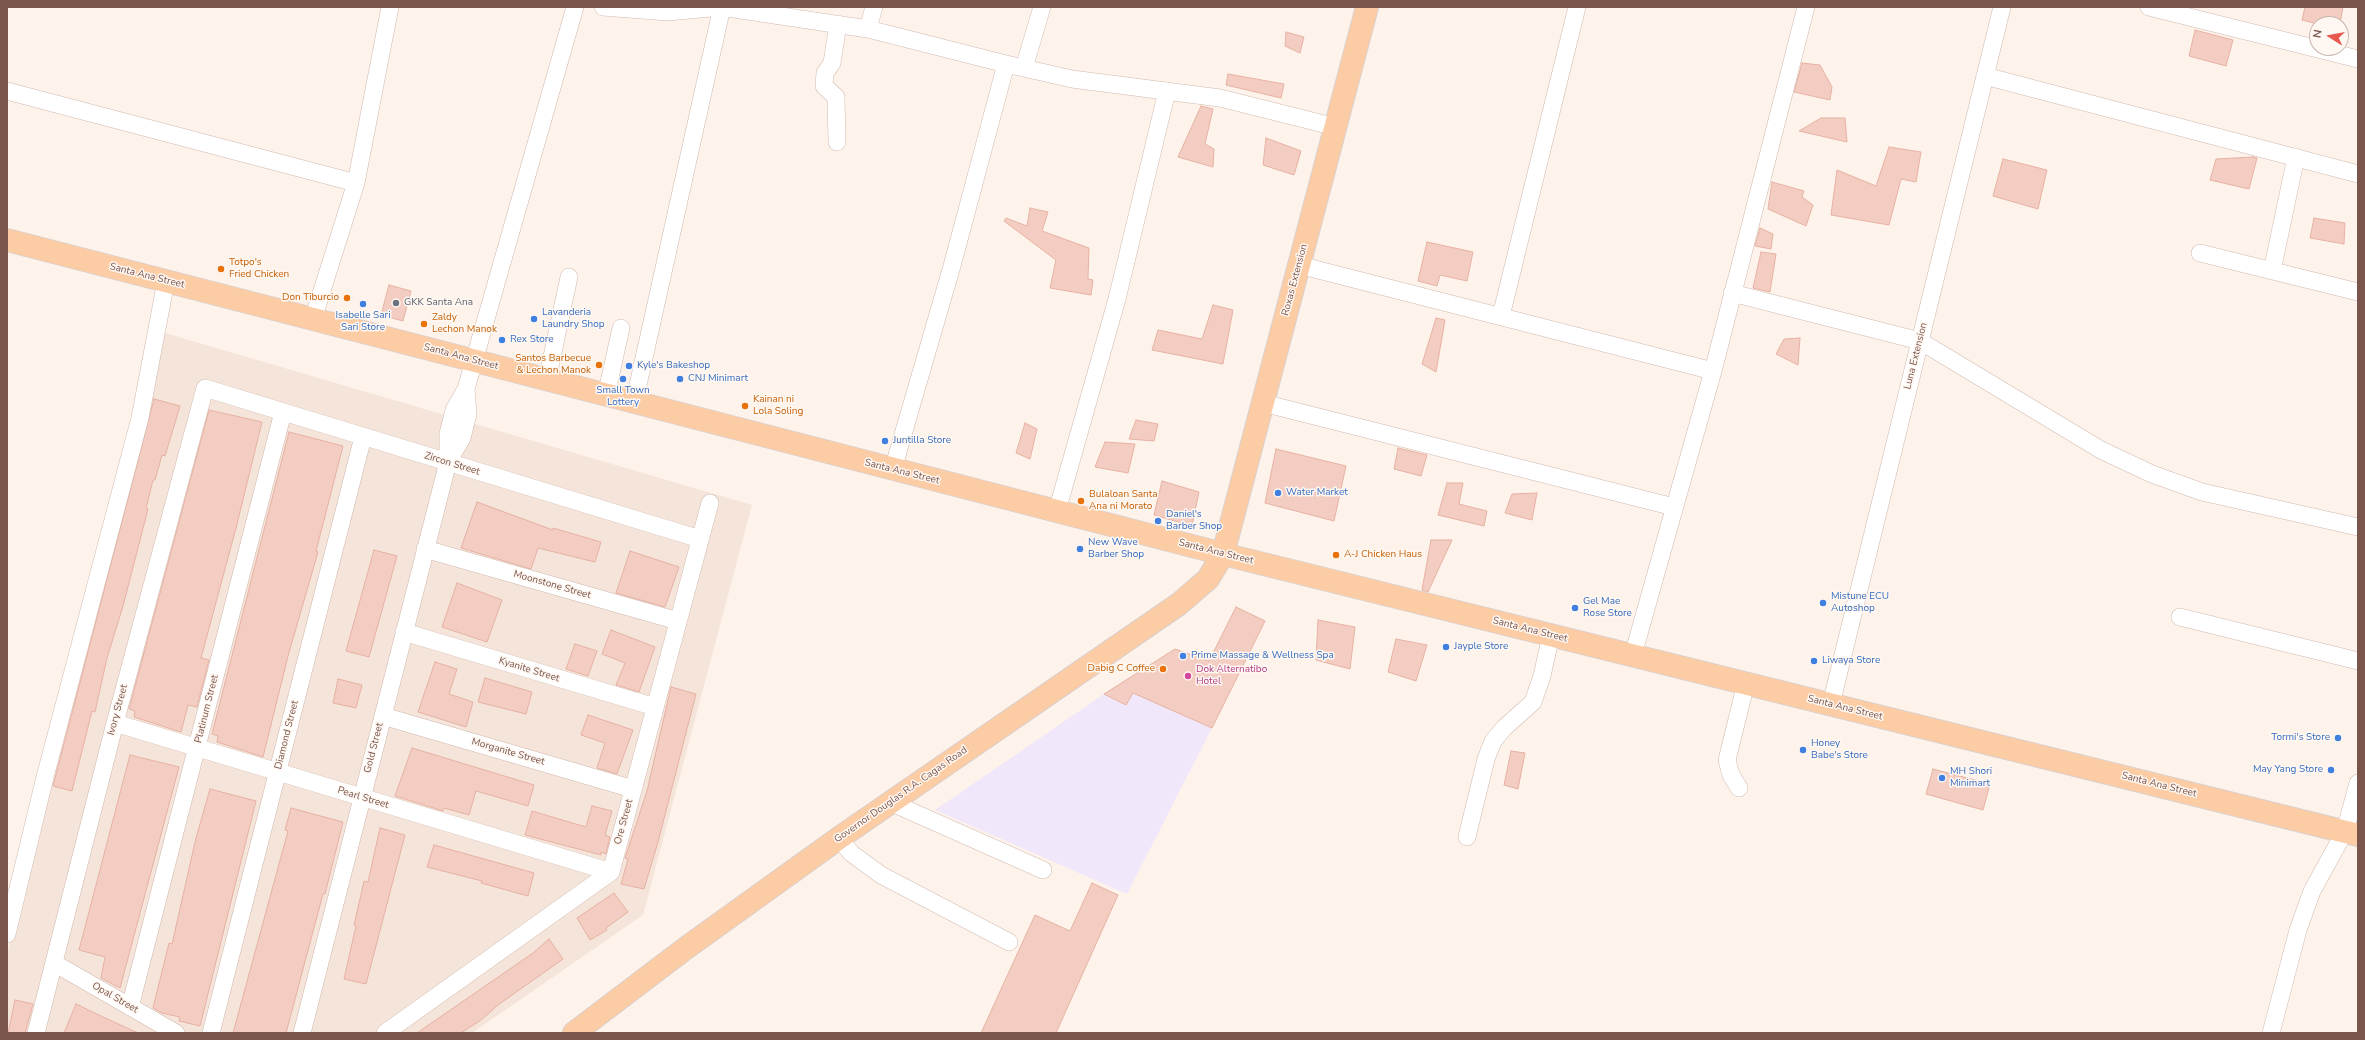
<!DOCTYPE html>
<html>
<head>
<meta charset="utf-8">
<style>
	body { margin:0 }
	#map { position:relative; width:2365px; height:1040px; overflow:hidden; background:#fdf3eb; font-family:"Nunito Sans",sans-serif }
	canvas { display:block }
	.frame { position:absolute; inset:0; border:8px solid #7a554c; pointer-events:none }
	.north { position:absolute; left:2309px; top:16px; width:40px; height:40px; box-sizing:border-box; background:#fff8f2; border:1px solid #cab7b0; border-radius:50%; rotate:281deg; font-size:11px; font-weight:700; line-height:16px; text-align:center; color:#7a554c }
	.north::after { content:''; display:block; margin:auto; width:14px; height:18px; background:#e8584f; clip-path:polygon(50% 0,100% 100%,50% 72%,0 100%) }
</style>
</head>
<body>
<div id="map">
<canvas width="2365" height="1040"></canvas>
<div class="frame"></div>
<div class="north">N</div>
</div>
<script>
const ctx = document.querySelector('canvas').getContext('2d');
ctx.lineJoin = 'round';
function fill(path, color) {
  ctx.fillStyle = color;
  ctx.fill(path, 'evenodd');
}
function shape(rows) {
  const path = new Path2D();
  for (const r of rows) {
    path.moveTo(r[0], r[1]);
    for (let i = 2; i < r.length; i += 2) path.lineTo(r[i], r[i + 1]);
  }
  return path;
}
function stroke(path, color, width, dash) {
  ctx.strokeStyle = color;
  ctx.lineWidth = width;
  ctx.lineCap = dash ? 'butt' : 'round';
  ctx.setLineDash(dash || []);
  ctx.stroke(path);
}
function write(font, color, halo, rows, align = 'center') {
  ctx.font = font + ' "Nunito Sans",sans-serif';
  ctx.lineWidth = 3;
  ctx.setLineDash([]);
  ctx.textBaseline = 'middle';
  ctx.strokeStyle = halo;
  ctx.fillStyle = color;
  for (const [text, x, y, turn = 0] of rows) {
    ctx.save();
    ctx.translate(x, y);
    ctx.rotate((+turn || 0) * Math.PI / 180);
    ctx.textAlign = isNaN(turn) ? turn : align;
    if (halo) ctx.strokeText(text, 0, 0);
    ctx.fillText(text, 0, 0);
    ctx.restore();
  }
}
const residential = shape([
	[165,333,752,505,643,915,472,1033,7,1033,7,954]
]);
const education = shape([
	[1133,693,1212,728,1127,894,935,810,1104,694,1126,705]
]);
const building = shape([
	[2305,7,2343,7,2340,24,2318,24,2302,20,2305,7],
	[2195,30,2233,40,2226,66,2189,56,2195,30],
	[1286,32,1304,37,1300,53,1285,46,1286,32],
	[1802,63,1820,65,1832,87,1830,100,1794,92,1802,63],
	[1228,74,1284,84,1281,98,1226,85,1228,74],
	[1201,106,1213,109,1205,144,1214,149,1213,167,1178,157,1201,106],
	[1821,118,1845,118,1847,142,1799,131,1821,118],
	[1266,138,1301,151,1294,175,1263,165,1266,138],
	[1889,147,1921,152,1916,182,1901,179,1889,225,1831,215,1837,170,1876,186,1889,147],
	[2253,157,2257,158,2249,189,2210,180,2216,159,2253,157],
	[2003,159,2047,170,2038,209,1993,196,2003,159],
	[1772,182,1804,191,1802,197,1813,205,1806,226,1768,209,1772,182],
	[1030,208,1048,212,1042,231,1089,248,1088,279,1093,280,1091,295,1050,288,1056,260,1004,221,1006,218,1027,226,1030,208],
	[2314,218,2345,223,2344,244,2310,238,2314,218],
	[1760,228,1773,234,1771,249,1755,246,1760,228],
	[1427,242,1473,252,1467,281,1440,275,1437,286,1418,281,1427,242],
	[1761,252,1776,254,1770,292,1753,288,1761,252],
	[389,285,411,291,403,321,381,315,389,285],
	[1213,305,1233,310,1223,364,1152,350,1158,330,1202,339,1213,305],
	[1436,318,1445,320,1436,372,1422,364,1436,318],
	[1800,338,1798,365,1776,354,1784,339,1800,338],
	[154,399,180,406,165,456,162,455,155,480,153,480,146,508,148,509,123,606,107,658,95,712,92,711,72,791,53,786,154,399],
	[209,410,262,422,236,528,201,658,209,660,197,707,188,705,181,732,134,717,135,711,129,709,209,410],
	[1136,420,1158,424,1154,441,1129,439,1136,420],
	[1025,423,1037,429,1030,459,1016,453,1025,423],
	[289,432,343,446,316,551,318,552,288,656,263,757,217,742,218,736,212,734,289,432],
	[1105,442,1135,444,1128,473,1095,467,1105,442],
	[1398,448,1427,455,1421,476,1394,469,1398,448],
	[1276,449,1346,466,1334,521,1265,503,1276,449],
	[1162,481,1199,492,1192,526,1154,515,1162,481],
	[1447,483,1463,483,1459,504,1487,511,1484,526,1438,515,1447,483],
	[1537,493,1532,520,1505,513,1512,494,1537,493],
	[477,502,553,530,553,528,601,542,595,562,538,548,531,569,461,548,477,502],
	[1431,540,1452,540,1428,592,1422,590,1431,540],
	[374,550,397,556,369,657,346,651,374,550],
	[630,551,679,567,665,607,616,593,630,551],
	[457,583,502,600,487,642,442,627,457,583],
	[1236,607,1265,621,1212,728,1133,693,1126,705,1104,694,1175,649,1209,661,1236,607],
	[1318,620,1355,627,1350,669,1316,660,1318,620],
	[611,630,655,647,639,692,616,685,625,663,602,654,611,630],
	[1396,639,1427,645,1416,681,1388,672,1396,639],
	[575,644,597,651,588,676,566,669,575,644],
	[435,662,457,669,449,694,473,702,466,727,418,712,435,662],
	[485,678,532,692,526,714,478,702,485,678],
	[338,679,362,685,356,708,333,703,338,679],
	[671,687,696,694,658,842,644,889,621,884,628,859,625,858,647,791,671,687],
	[588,715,633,730,617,774,597,768,605,743,581,735,588,715],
	[412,748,534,785,528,806,476,791,469,815,444,808,443,811,395,796,412,748],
	[1511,751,1525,753,1518,789,1504,785,1511,751],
	[130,755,179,767,120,988,101,978,105,957,79,950,130,755],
	[1933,769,1990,784,1983,810,1926,794,1933,769],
	[210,789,256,801,200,1026,179,1021,180,1017,162,1013,153,1008,169,943,172,944,196,838,210,789],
	[592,806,612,811,605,835,610,837,606,854,601,852,601,855,525,835,532,811,586,827,592,806],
	[291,808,343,822,325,894,323,894,286,1033,233,1033,288,831,285,830,291,808],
	[380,828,405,835,366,984,344,979,356,926,354,925,360,899,364,881,368,882,380,828],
	[434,845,534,873,528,896,481,883,482,881,427,867,434,845],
	[1092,883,1118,895,1056,1033,981,1033,1035,915,1070,931,1092,883],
	[614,893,628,912,606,928,607,930,590,940,577,918,614,893],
	[549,939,563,959,498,1005,481,1020,461,1033,417,1033,533,953,549,939],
	[15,1000,33,1004,25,1033,8,1033,15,1000],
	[76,1004,103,1017,138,1033,64,1033,76,1004]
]);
const minor = shape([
	[603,7,668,12,721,7,868,29,1006,64,1072,79,1220,98,1336,127],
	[2149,7,2358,59],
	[868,29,874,7],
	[1024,68,1042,7],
	[1985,76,2358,174],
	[7,91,356,183],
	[837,142,836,97,824,86,825,73,832,63,838,24],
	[2200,253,2358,292],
	[1299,265,1713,371],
	[2272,271,2296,157],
	[1732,293,1920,341,2101,450,2152,474,2202,492,2358,527],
	[1501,316,1577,7],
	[313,319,356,183,390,7],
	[547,380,569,277],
	[606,396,621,328],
	[634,403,722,7],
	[1263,403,1674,507],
	[449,460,462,438,468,414,466,389],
	[893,469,952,266,1006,64],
	[1057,511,1117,299,1167,91],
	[425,549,678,621],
	[2180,617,2358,661],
	[404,632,655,707],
	[1633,655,1713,371,1806,7],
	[1831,704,2002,7],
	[383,716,633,789],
	[115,723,611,872],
	[1739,788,1731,775,1727,760,1746,683],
	[890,802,1043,870],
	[1467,837,1486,759,1493,741,1504,728,1533,702,1542,676,1551,635],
	[839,838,851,853,881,875,1009,942],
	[7,934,45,777,140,418,166,281],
	[54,963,176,1033],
	[130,1007,283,412],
	[36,1033,115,723,205,388,700,539],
	[211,1033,363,437],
	[302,1033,448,462,448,434,454,410,466,389,575,7],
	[385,1033,611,872,710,503],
	[2271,1033,2298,930,2312,891,2345,831,2358,783]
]);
const major = shape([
	[7,240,1223,554,2358,835],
	[574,1033,686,948,839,838,1179,604,1208,579,1223,554,1367,7]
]);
const markers = [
	[221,269,4,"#e8710a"],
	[347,298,4,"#e8710a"],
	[396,303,4,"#6b7280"],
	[363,304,4,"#3f7fe0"],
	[534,319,4,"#3f7fe0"],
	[424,324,4,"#e8710a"],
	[502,340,4,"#3f7fe0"],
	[599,365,4,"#e8710a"],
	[629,366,4,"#3f7fe0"],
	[623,379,4,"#3f7fe0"],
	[680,379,4,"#3f7fe0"],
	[745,406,4,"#e8710a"],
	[885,441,4,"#3f7fe0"],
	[1278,493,4,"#3f7fe0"],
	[1081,501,4,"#e8710a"],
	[1158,521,4,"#3f7fe0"],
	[1080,549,4,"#3f7fe0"],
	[1336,555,4,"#e8710a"],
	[1823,603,4,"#3f7fe0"],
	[1575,608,4,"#3f7fe0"],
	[1446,647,4,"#3f7fe0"],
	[1183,656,4,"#3f7fe0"],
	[1814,661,4,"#3f7fe0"],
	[1163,669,4,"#e8710a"],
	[1188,676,4,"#d1479c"],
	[2338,738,4,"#3f7fe0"],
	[1803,750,4,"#3f7fe0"],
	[2331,770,4,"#3f7fe0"],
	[1942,778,4,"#3f7fe0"]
];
const foodNames = [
	["Totpo's",229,263],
	["Fried Chicken",229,275],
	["Don Tiburcio",339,298,"right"],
	["Zaldy",432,318],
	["Lechon Manok",432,330],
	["Santos Barbecue",591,359,"right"],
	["& Lechon Manok",591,371,"right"],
	["Kainan ni",753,400],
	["Lola Soling",753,412],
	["Bulaloan Santa",1089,495],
	["Ana ni Morato",1089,507],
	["A-J Chicken Haus",1344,555],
	["Dabig C Coffee",1155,669,"right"]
];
const streetNames = [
	["Santa Ana Street",147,276,14],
	["Roxas Extension",1295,280,-75],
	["Luna Extension",1916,356,-76],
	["Santa Ana Street",461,357,15],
	["Zircon Street",452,464,17],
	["Santa Ana Street",902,472,14],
	["Santa Ana Street",1216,552,14],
	["Moonstone Street",552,585,16],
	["Santa Ana Street",1530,630,14],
	["Kyanite Street",529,670,17],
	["Santa Ana Street",1845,708,14],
	["Platinum Street",207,709,-76],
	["Ivory Street",118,710,-75],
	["Diamond Street",287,735,-76],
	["Gold Street",374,748,-76],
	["Morganite Street",508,752,16],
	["Santa Ana Street",2159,785,14],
	["Governor Douglas R.A. Cagas Road",901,795,-35],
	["Pearl Street",363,798,17],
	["Ore Street",624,822,-75],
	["Opal Street",115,998,30]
];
const worshipNames = [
	["GKK Santa Ana",404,303]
];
const shopNames = [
	["Lavanderia",542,313],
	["Laundry Shop",542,325],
	["Isabelle Sari",363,316,"center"],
	["Sari Store",363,328,"center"],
	["Rex Store",510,340],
	["Kyle's Bakeshop",637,366],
	["CNJ Minimart",688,379],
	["Small Town",623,391,"center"],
	["Lottery",623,403,"center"],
	["Juntilla Store",893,441],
	["Water Market",1286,493],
	["Daniel's",1166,515],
	["Barber Shop",1166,527],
	["New Wave",1088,543],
	["Barber Shop",1088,555],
	["Mistune ECU",1831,597],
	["Autoshop",1831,609],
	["Gel Mae",1583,602],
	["Rose Store",1583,614],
	["Jayple Store",1454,647],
	["Prime Massage & Wellness Spa",1191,656],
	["Liwaya Store",1822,661],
	["Tormi's Store",2330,738,"right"],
	["Honey",1811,744],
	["Babe's Store",1811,756],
	["May Yang Store",2323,770,"right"],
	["MH Shori",1950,772],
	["Minimart",1950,784]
];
const hotelNames = [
	["Dok Alternatibo",1196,670],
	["Hotel",1196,682]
];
fill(residential, '#f5e4d9');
fill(education, '#f0e7fa');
fill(building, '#f3cdc2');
stroke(building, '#e7b1a2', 1);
stroke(minor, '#d1b9af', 18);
stroke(major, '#dacfcd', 24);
stroke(minor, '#fff', 17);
stroke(major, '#fccca4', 22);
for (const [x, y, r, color] of markers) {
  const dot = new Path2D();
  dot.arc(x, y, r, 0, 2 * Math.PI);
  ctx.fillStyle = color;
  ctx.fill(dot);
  stroke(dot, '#fff8f2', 1.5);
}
write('10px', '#c56008', '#fff8f2', foodNames, 'left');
write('10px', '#7a554c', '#fff8f2', streetNames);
write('10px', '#5b616d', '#fff8f2', worshipNames, 'left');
write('10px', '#366cbe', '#fff8f2', shopNames, 'left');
write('10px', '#b23c85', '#fff8f2', hotelNames, 'left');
</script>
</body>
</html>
